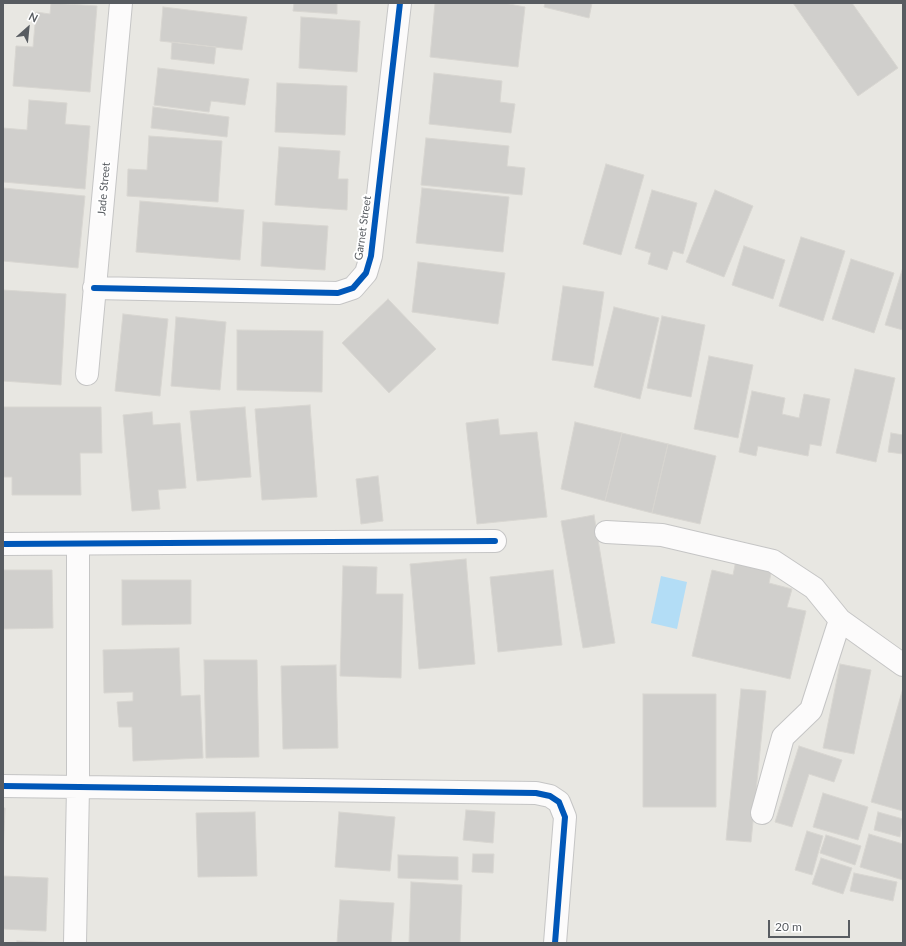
<!DOCTYPE html>
<html>
<head>
<meta charset="utf-8">
<style>
	body { margin:0 }
	#map { position:relative; width:906px; height:946px; overflow:hidden; background:#e8e7e2; font-family:Lato,sans-serif }
	canvas { display:block }
	.frame { position:absolute; inset:0; border:4px solid #585c61; pointer-events:none }
	.north { position:absolute; left:8px; top:8px; width:40px; height:40px; -webkit-text-stroke:3px #fff; paint-order:stroke; rotate:27deg; font-size:11px; font-weight:700; line-height:16px; text-align:center; color:#585c61 }
	.north::after { content:''; display:block; margin:auto; width:14px; height:18px; background:#585c61; clip-path:polygon(50% 0,100% 100%,50% 72%,0 100%) }
	.scale { position:absolute; left:768px; top:920px; width:82px; height:18px; box-sizing:border-box; border:2px solid #585c61; border-top:0; padding-left:5px; font-size:12px; line-height:14px; white-space:nowrap; color:#585c61; -webkit-text-stroke:3px #fff; paint-order:stroke }
</style>
</head>
<body>
<div id="map">
<canvas width="906" height="946"></canvas>
<div class="frame"></div>
<div class="north">N</div>
<div class="scale">20 m</div>
</div>
<script>
const ctx = document.querySelector('canvas').getContext('2d');
ctx.lineJoin = 'round';
function fill(path, color) {
  ctx.fillStyle = color;
  ctx.fill(path, 'evenodd');
}
function shape(rows) {
  const path = new Path2D();
  for (const r of rows) {
    path.moveTo(r[0], r[1]);
    for (let i = 2; i < r.length; i += 2) path.lineTo(r[i], r[i + 1]);
  }
  return path;
}
function stroke(path, color, width, dash) {
  ctx.strokeStyle = color;
  ctx.lineWidth = width;
  ctx.lineCap = dash ? 'butt' : 'round';
  ctx.setLineDash(dash || []);
  ctx.stroke(path);
}
function write(font, color, halo, rows, align = 'center') {
  ctx.font = font + ' Lato,sans-serif';
  ctx.lineWidth = 4;
  ctx.setLineDash([]);
  ctx.textBaseline = 'middle';
  ctx.strokeStyle = halo;
  ctx.fillStyle = color;
  for (const [text, x, y, turn = 0] of rows) {
    ctx.save();
    ctx.translate(x, y);
    ctx.rotate((+turn || 0) * Math.PI / 180);
    ctx.textAlign = isNaN(turn) ? turn : align;
    if (halo) ctx.strokeText(text, 0, 0);
    ctx.fillText(text, 0, 0);
    ctx.restore();
  }
}
const water = shape([
	[661,576,687,582,677,629,651,623]
]);
const building = shape([
	[51,3,97,6,90,92,13,86,16,46,33,47,36,12,50,14,51,3],
	[294,3,337,3,337,14,293,11,294,3],
	[435,3,504,3,525,7,518,67,430,57,435,3],
	[545,3,592,3,589,18,544,7,545,3],
	[793,3,852,3,898,68,858,96,793,3],
	[163,7,247,17,242,50,160,41,163,7],
	[301,17,360,21,357,72,299,68,301,17],
	[172,42,216,47,214,64,171,59,172,42],
	[158,68,249,79,245,105,211,101,209,112,154,105,158,68],
	[434,73,502,81,500,102,515,104,511,133,429,124,434,73],
	[277,83,347,86,345,135,275,132,277,83],
	[29,100,67,103,65,124,90,126,85,189,3,182,3,128,27,130,29,100],
	[153,107,229,117,227,137,151,128,153,107],
	[149,136,222,141,218,202,127,196,128,169,147,170,149,136],
	[426,138,509,146,507,166,525,168,522,195,421,185,426,138],
	[279,147,340,151,338,179,348,179,347,210,275,205,279,147],
	[606,164,644,175,621,255,583,244,606,164],
	[3,188,85,196,78,268,3,261,3,188],
	[422,188,509,197,503,252,416,243,422,188],
	[652,190,697,203,683,254,673,251,667,270,648,264,651,253,635,248,652,190],
	[715,190,753,206,724,277,686,262,715,190],
	[140,201,244,210,240,260,136,252,140,201],
	[263,222,328,226,325,270,261,266,263,222],
	[801,237,845,251,823,321,779,306,801,237],
	[744,246,785,260,773,299,732,285,744,246],
	[851,259,894,273,874,333,832,319,851,259],
	[418,262,505,273,498,324,412,312,418,262],
	[903,267,903,330,885,325,903,267],
	[563,286,604,292,593,366,552,360,563,286],
	[3,290,66,294,61,385,3,381,3,290],
	[388,299,436,349,389,393,342,343,388,299],
	[614,307,659,318,640,399,594,387,614,307],
	[123,314,168,319,160,396,115,391,123,314],
	[662,316,705,325,691,397,647,388,662,316],
	[176,317,226,322,220,390,171,386,176,317],
	[237,330,323,331,322,392,237,390,237,330],
	[709,356,753,365,738,438,694,429,709,356],
	[855,369,895,378,876,462,836,453,855,369],
	[752,391,785,398,782,414,799,418,804,394,830,399,821,446,810,444,808,456,758,446,756,456,739,452,752,391],
	[310,405,317,497,262,500,255,409,310,405],
	[3,407,101,407,102,453,80,453,81,495,12,495,12,477,3,477,3,407],
	[245,407,251,477,197,481,190,411,245,407],
	[152,412,153,425,180,423,186,488,158,490,160,509,132,511,123,415,152,412],
	[498,419,500,435,537,432,547,517,477,524,466,423,498,419],
	[575,422,622,433,605,501,561,489,575,422],
	[622,433,668,444,652,513,605,501,622,433],
	[891,433,903,435,903,454,888,452,891,433],
	[668,444,716,456,700,524,652,513,668,444],
	[378,476,383,521,361,524,356,479,378,476],
	[594,515,615,643,583,648,561,521,594,515],
	[466,559,475,664,419,669,410,564,466,559],
	[736,560,772,569,769,583,792,589,787,607,806,611,790,679,692,656,712,570,733,575,736,560],
	[343,566,377,567,376,594,403,594,401,678,340,676,343,566],
	[3,570,52,570,53,628,3,629,3,570],
	[553,570,562,645,498,652,490,577,553,570],
	[122,580,191,580,191,624,122,625,122,580],
	[179,648,181,696,200,695,203,758,133,761,132,727,119,727,117,702,133,701,133,692,104,693,103,650,179,648],
	[204,660,257,660,259,757,206,758,204,660],
	[840,664,871,670,854,754,823,748,840,664],
	[336,665,338,748,283,749,281,666,336,665],
	[903,688,903,811,871,802,903,688],
	[741,689,766,691,751,842,726,840,741,689],
	[643,694,716,694,716,807,643,807,643,694],
	[799,746,842,760,834,782,809,774,792,827,775,822,799,746],
	[823,793,868,807,858,840,813,827,823,793],
	[3,808,5,808,3,855,3,808],
	[466,810,495,812,493,843,463,840,466,810],
	[255,812,257,876,198,877,196,813,255,812],
	[339,812,395,817,390,871,335,867,339,812],
	[878,812,903,819,900,837,874,830,878,812],
	[807,831,823,836,812,875,795,870,807,831],
	[869,834,903,844,903,880,860,867,869,834],
	[826,835,861,846,855,865,820,853,826,835],
	[473,854,494,854,493,873,472,872,473,854],
	[398,855,458,857,458,880,398,878,398,855],
	[821,858,852,868,843,894,812,884,821,858],
	[854,873,897,882,893,901,850,891,854,873],
	[3,876,48,878,46,931,3,929,3,876],
	[411,882,462,885,460,943,409,943,411,882],
	[340,900,394,903,391,943,337,943,340,900],
	[17,941,60,943,17,943,17,941]
]);
const minor = shape([
	[94,288,338,293,353,288,366,273,371,256,400,3],
	[87,374,121,3],
	[606,532,662,535,773,561,814,588,840,620,903,665],
	[3,544,495,541],
	[3,786,536,793,550,796,559,802,565,817,555,943],
	[762,813,783,737,811,710,840,620],
	[75,943,78,787,78,544]
]);
const cycleway = shape([
	[94,288,338,293,353,288,366,273,371,256,400,3],
	[3,544,495,541],
	[3,786,536,793,550,796,559,802,565,817,555,943]
]);
const streetNames = [
	["Jade Street",104,189,-85],
	["Garnet Street",363,228,-82]
];
fill(water, '#b3ddf6');
fill(building, '#d0cfcc');
stroke(building, '#d8d6d1', 1);
stroke(minor, '#c5c5c5', 24);
stroke(minor, '#fcfbfb', 22);
stroke(cycleway, '#0057b8', 6);
write('11px', '#585c61', '#fff', streetNames);
</script>
</body>
</html>
